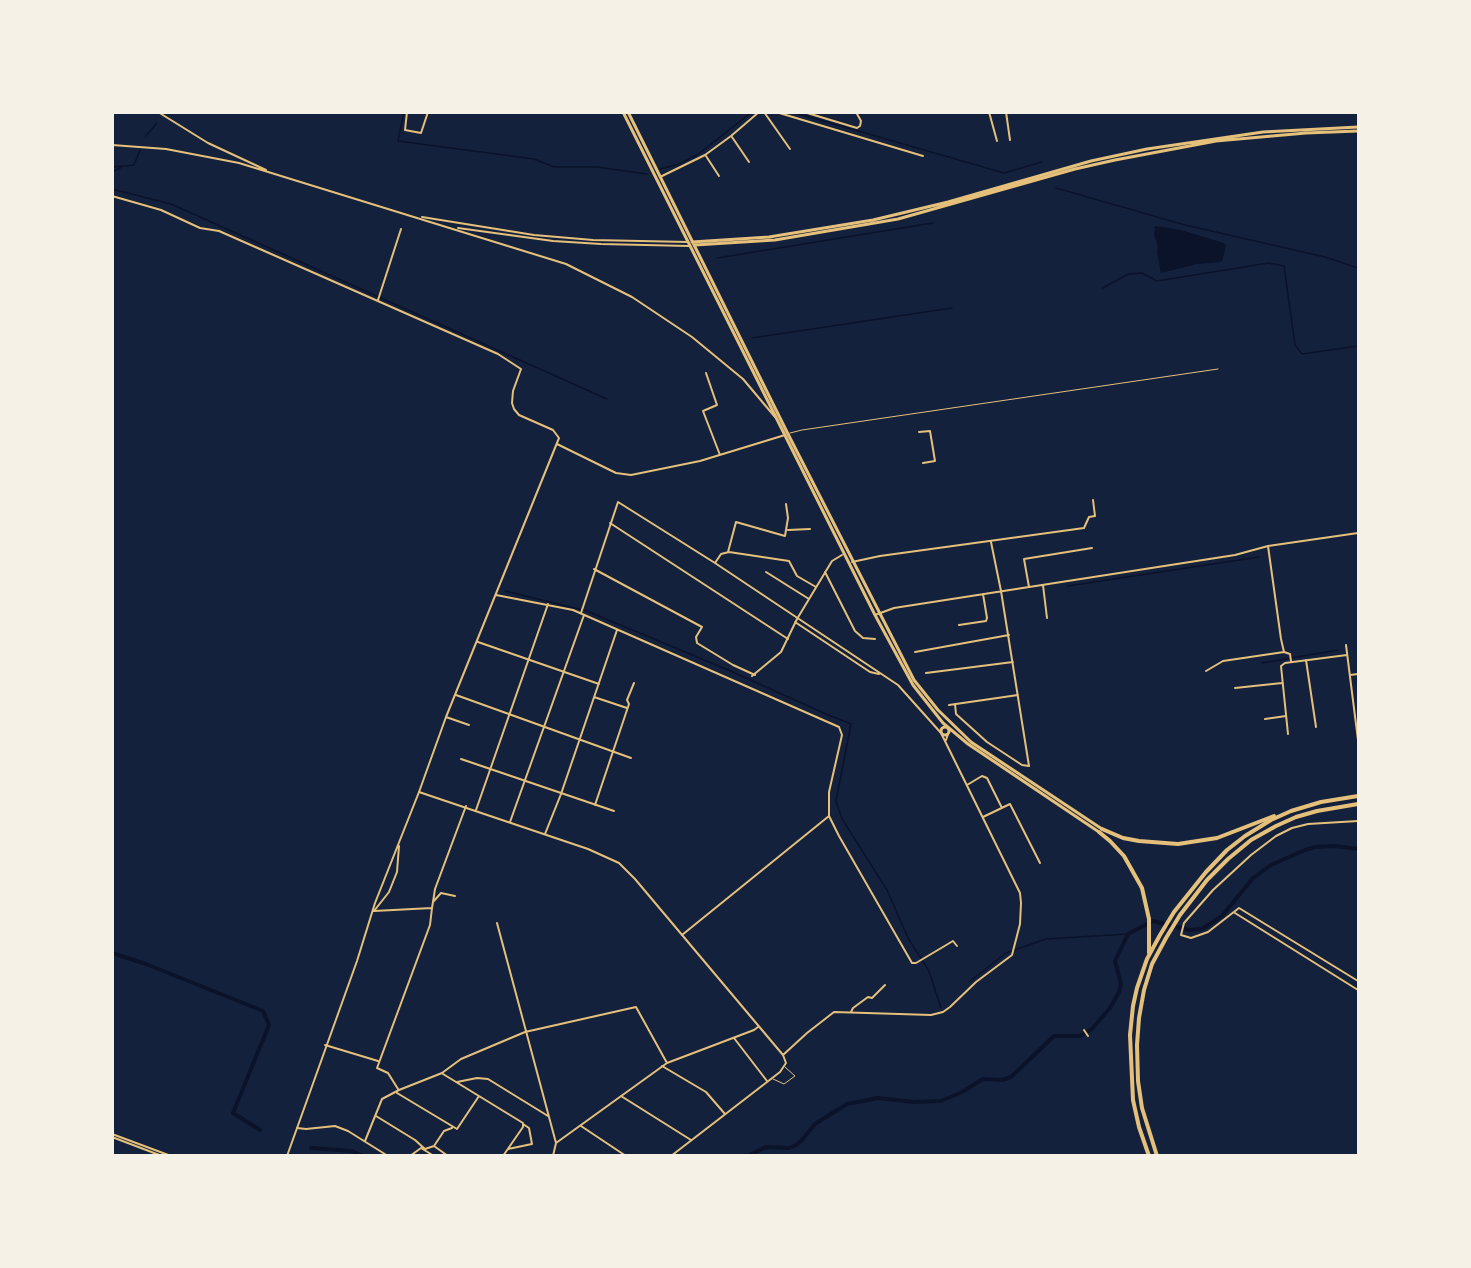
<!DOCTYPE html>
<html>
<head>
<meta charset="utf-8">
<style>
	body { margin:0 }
	#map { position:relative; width:1471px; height:1268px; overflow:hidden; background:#14213d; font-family:"IBM Plex Sans",sans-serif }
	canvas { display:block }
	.frame { position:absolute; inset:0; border:114px solid #f6f1e7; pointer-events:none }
</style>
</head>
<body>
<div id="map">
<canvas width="1471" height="1268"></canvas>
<div class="frame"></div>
</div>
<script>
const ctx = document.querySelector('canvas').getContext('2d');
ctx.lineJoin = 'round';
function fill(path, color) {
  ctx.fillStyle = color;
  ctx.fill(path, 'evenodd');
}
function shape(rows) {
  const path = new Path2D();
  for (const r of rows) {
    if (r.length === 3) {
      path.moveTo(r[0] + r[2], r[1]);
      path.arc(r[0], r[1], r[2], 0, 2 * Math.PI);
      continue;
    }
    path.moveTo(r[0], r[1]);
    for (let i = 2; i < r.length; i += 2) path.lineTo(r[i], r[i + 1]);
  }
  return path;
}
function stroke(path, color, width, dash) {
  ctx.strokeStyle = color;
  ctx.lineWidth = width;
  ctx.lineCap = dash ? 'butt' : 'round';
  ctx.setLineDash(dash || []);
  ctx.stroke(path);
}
const water = shape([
	[1155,226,1181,230,1224,243,1226,246,1222,262,1197,264,1161,273,1157,253,1158,247,1154,235]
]);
const stream = shape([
	[404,112,398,141,534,159,554,167,597,167,647,174],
	[792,112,1004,173,1042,162],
	[146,136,157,123],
	[112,167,134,165,140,150],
	[660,169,679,164,697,155,752,112],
	[112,172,122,167],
	[1056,188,1185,225,1325,257,1358,268],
	[112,189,171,204,607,399],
	[717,258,933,223],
	[1103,288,1128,274,1142,273,1157,281,1269,263,1284,266,1295,345,1302,354,1358,346],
	[752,338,952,308],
	[1068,586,1259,557],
	[505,591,587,611,726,669,826,714,851,724,836,801,842,819,887,890,908,938,929,971,941,1008],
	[1262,663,1338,650],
	[969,982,1006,953,1046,939,1128,934]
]);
const canal = shape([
	[112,953,146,964,263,1011,269,1025,233,1113,260,1130],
	[311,1148,352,1151,363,1156],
	[747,1156,766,1147,789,1148,796,1145,801,1141,815,1124,847,1104,878,1098,913,1102,941,1101,962,1092,983,1079,1002,1080,1011,1077,1054,1036,1080,1036,1092,1029,1110,1008,1119,992,1121,984,1115,961,1128,934,1153,921,1189,930,1202,929,1222,916,1253,878,1271,865,1305,850,1315,847,1335,846,1358,849]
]);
const service = shape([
	[790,433,802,430,1218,369],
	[773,1079,784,1084,795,1076,785,1067]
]);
const minor = shape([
	[407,112,405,130,421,133,428,112],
	[764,112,790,149],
	[776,112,923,156],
	[804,112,857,128,860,126,861,121,856,112],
	[989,112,997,141],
	[1006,112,1010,140],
	[732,137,749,162],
	[706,156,719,176],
	[660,177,705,155,731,136,759,112],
	[112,196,161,210,200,228,219,231,498,354,521,369,513,391,512,403,514,409,519,415,553,430,559,438,446,717,419,792],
	[378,300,401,229],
	[706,373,717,405,703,411,720,455],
	[919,432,930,431,935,461,923,463],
	[557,444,616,473,631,475,700,461,785,435],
	[610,523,788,639],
	[788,530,810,529],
	[1268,546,1281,639,1284,652,1290,654,1291,661],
	[728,552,736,522,785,536,788,518,786,504],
	[852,562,880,556,1084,528,1089,517,1095,516,1093,500],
	[715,563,721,554,729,552,789,561,797,576,816,587],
	[594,569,702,627,696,637,697,643,733,665,755,675],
	[766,572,809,599],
	[825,572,855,631,863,638,875,639],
	[1043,585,1047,618],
	[1029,587,1024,559,1092,548],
	[496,595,573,610,839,727,842,735,829,792,829,816,839,836,912,963,916,963,953,941,957,946],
	[581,613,618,502,715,563,898,685,941,733],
	[875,615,894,608,1235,555,1268,546,1358,533],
	[795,622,870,672,879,674],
	[959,625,986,621,987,618,983,594],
	[478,642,599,684],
	[1346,645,1358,740],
	[915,652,1009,635],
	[1306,660,1316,727],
	[1206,671,1223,661,1284,652],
	[926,673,1013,662],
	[1350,675,1358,674],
	[752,676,781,652,797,619,832,561,842,555],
	[1235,688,1282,683],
	[456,695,631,758],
	[594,697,627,708],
	[955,704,956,714,987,742,1022,765,1029,766,1001,591,991,542],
	[949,705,1018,695],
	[446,717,469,725],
	[1265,719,1286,716],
	[1288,734,1281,666,1285,663,1347,655],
	[461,759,614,811],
	[967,785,982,776,987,778,1002,808],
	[595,805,629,704,627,700,634,683],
	[476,810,548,604],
	[983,817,1010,804,1040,863],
	[1358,821,1308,824,1292,828,1276,836,1251,855,1213,890,1184,923,1181,935,1191,938,1208,932,1239,908,1358,981],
	[510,822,584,615],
	[545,834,561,794,617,630],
	[433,902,435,889,466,806],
	[374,911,432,908,433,902,441,893,455,896],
	[1235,913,1358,990],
	[497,923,556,1143,553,1156],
	[682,935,829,816],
	[851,1012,853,1008,868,997,872,998,885,985],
	[1084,1030,1088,1036],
	[734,1038,767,1081],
	[325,1045,378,1061],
	[662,1066,706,1092,725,1114],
	[443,1074,523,1123,523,1127,503,1156],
	[457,1082,477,1078,488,1079,548,1116],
	[398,1089,388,1073,377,1068,430,925,432,908],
	[397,1093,457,1129,479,1096],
	[621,1096,691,1140],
	[376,1116,415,1140,425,1149,434,1146,448,1156],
	[581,1126,626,1156],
	[297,1128,306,1129,335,1126,348,1131,388,1156],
	[365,1141,382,1099,399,1090,442,1073,461,1059,525,1032,636,1007,667,1063],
	[556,1143,667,1063,754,1030,758,1027],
	[434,1146,444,1131,452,1128],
	[508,1149,532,1144,529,1128,523,1124],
	[410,1156,421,1148,434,1156]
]);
const tertiary = shape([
	[158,112,208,143,266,170],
	[112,145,166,149,239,163,566,264,632,297,692,337,743,379,775,417],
	[422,217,534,235,593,240,688,242],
	[458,228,553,241,601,244,689,246],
	[946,740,948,734],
	[374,911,389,892,397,872,399,846],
	[783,1055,807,1033,834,1012,931,1015,943,1012,950,1007,976,982,1012,955,1020,924,1021,903,1020,893,941,733],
	[112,1134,171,1156],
	[112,1137,162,1156],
	[287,1156,357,961,375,903,419,792,588,849,619,863,635,879,783,1055,786,1063,780,1072,671,1156]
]);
const secondary = shape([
	[623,112,875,615,913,685,943,723,968,744,1099,832],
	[628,112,788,434,914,680,938,710,971,742,1102,829],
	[692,242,769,237,873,220,948,202,1091,161,1147,149,1263,132,1358,127],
	[695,245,775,240,898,219,1075,169,1115,160,1216,141,1306,133,1358,131],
	[945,731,4]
]);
const trunk = shape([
	[1102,829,1123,838,1139,841,1178,844,1217,838,1274,816],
	[1099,832,1110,841,1124,856,1142,888,1149,919,1149,953],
	[1149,1156,1139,1127,1133,1100,1130,1035,1133,1006,1137,988,1147,959,1160,935,1174,912,1206,872,1227,850,1245,836,1271,820,1291,811,1321,802,1358,796],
	[1157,1156,1142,1108,1138,1081,1137,1045,1139,1018,1144,990,1152,964,1166,938,1180,915,1207,880,1228,859,1251,840,1276,826,1296,817,1317,811,1358,804]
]);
fill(water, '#0b132b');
stroke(stream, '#0b132b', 1.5);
stroke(canal, '#0b132b', 4);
stroke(service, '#e5c07b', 1);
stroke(minor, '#e5c07b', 2);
stroke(tertiary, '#e5c07b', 2);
stroke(secondary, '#e5c07b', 3);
stroke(trunk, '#e5c07b', 4);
</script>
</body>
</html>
